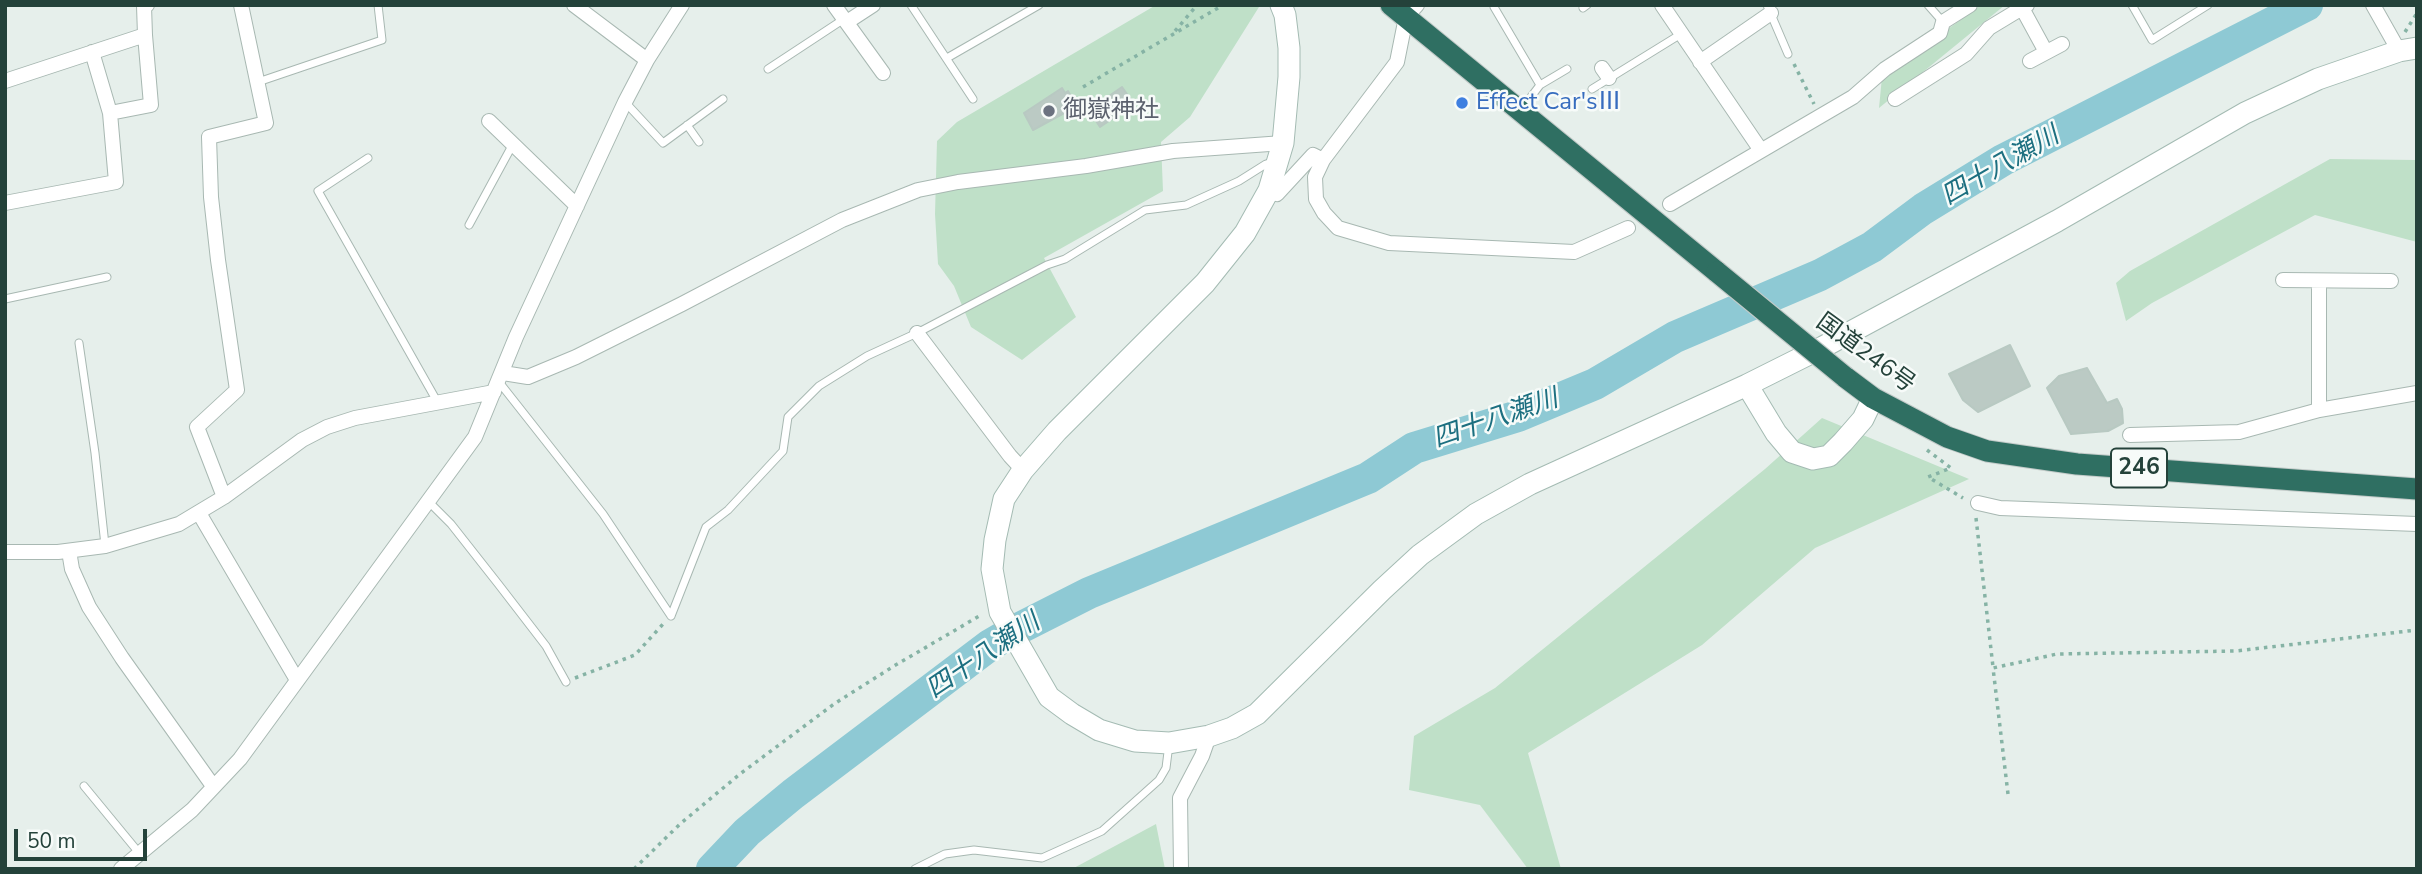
<!DOCTYPE html>
<html>
<head>
<meta charset="utf-8">
<style>
	body { margin:0 }
	#map { position:relative; width:2422px; height:874px; overflow:hidden; background:#e6efeb; font-family:"Nunito Sans",sans-serif }
	canvas { display:block }
	.frame { position:absolute; inset:0; border:7px solid #24423a; pointer-events:none }
	.scale { position:absolute; left:14px; top:829px; width:133px; height:32px; box-sizing:border-box; border:4px solid #24423a; border-top:0; padding-left:9px; font-size:21px; line-height:24px; white-space:nowrap; color:#24423a; -webkit-text-stroke:5px #f7fbf9; paint-order:stroke }
</style>
</head>
<body>
<div id="map">
<canvas width="2422" height="874"></canvas>
<div class="frame"></div>
<div class="scale">50 m</div>
</div>
<script>
const ctx = document.querySelector('canvas').getContext('2d');
ctx.lineJoin = 'round';
function fill(path, color) {
  ctx.fillStyle = color;
  ctx.fill(path, 'evenodd');
}
function shape(rows) {
  const path = new Path2D();
  for (const r of rows) {
    path.moveTo(r[0], r[1]);
    for (let i = 2; i < r.length; i += 2) path.lineTo(r[i], r[i + 1]);
  }
  return path;
}
function stroke(path, color, width, dash) {
  ctx.strokeStyle = color;
  ctx.lineWidth = width;
  ctx.lineCap = dash ? 'butt' : 'round';
  ctx.setLineDash(dash || []);
  ctx.stroke(path);
}
function write(font, color, halo, rows, align = 'center') {
  ctx.font = font + ' "Nunito Sans","Noto Sans JP",sans-serif';
  ctx.lineWidth = 5;
  ctx.setLineDash([]);
  ctx.textBaseline = 'middle';
  ctx.strokeStyle = halo;
  ctx.fillStyle = color;
  for (const [text, x, y, turn = 0] of rows) {
    ctx.save();
    ctx.translate(x, y);
    ctx.rotate((+turn || 0) * Math.PI / 180);
    ctx.textAlign = isNaN(turn) ? turn : align;
    if (halo) ctx.strokeText(text, 0, 0);
    ctx.fillText(text, 0, 0);
    ctx.restore();
  }
}
const green = shape([
	[1156,5,1259,7,1190,117,1161,142,1163,191,1044,258,1076,317,1022,360,971,327,954,286,938,264,935,214,937,141,957,122],
	[1981,5,2005,5,1879,108,1882,77],
	[2330,159,2417,160,2417,242,2315,215,2152,303,2126,321,2116,283,2130,271],
	[1822,418,1969,479,1815,548,1702,645,1528,753,1561,869,1528,869,1480,805,1409,790,1414,736,1495,688,1765,469],
	[1156,824,1165,869,1072,869]
]);
const river = shape([
	[712,869,747,832,793,794,990,645,1014,631,1089,593,1368,478,1414,448,1518,416,1595,384,1675,337,1820,275,1872,247,1923,209,2003,160,2307,5]
]);
const building = shape([
	[1122,87,1134,104,1100,127,1089,110,1122,87],
	[1062,88,1065,93,1068,91,1077,106,1033,130,1024,113,1062,88],
	[2010,345,2030,386,1978,412,1963,400,1949,374,2010,345],
	[2087,368,2107,403,2117,399,2122,409,2123,423,2108,431,2071,434,2047,388,2059,376,2087,368]
]);
const path = shape([
	[1175,31,1197,5],
	[2405,32,2417,13],
	[1794,64,1814,104],
	[1083,87,1223,5],
	[1927,450,1951,468,1928,477,1963,498],
	[1976,518,1993,667],
	[575,678,635,655,664,623],
	[2008,794,1993,668,2057,654,2236,651,2417,630],
	[634,869,680,824,740,774,834,704,894,666,981,615]
]);
const lane = shape([
	[911,5,973,99],
	[1767,5,1788,54],
	[1928,5,1943,22],
	[2132,5,2152,40,2208,5],
	[1494,7,1540,85],
	[1583,8,1587,5],
	[947,58,1039,5],
	[768,69,844,19],
	[258,82,382,40,378,5],
	[1592,89,1681,34],
	[625,102,663,143,723,99],
	[1521,110,1540,85,1567,69],
	[687,125,699,142],
	[368,158,318,191,438,403],
	[469,225,513,144],
	[5,299,107,277],
	[79,343,95,453,105,545],
	[499,382,603,514,671,616],
	[429,502,451,524,499,585,546,646,566,682],
	[671,616,706,527,728,510,783,451,788,417,819,386,867,356,917,333,1047,265,1065,259,1145,210,1186,205,1239,181,1266,164,1273,162],
	[84,786,140,854],
	[915,869,945,854,974,850,1042,858,1102,831,1159,780,1166,768,1169,744]
]);
const street = shape([
	[574,5,647,60],
	[834,5,883,73],
	[1417,5,1406,17,1397,62,1323,160,1315,177,1316,199,1324,213,1338,228,1389,243,1574,252,1628,228],
	[1662,5,1760,149],
	[2373,5,2399,51],
	[2022,8,2046,52],
	[847,22,873,5],
	[2030,61,2062,44],
	[1700,62,1771,13],
	[1602,68,1609,78],
	[5,81,145,35],
	[1895,99,1966,54,1989,28,2027,5],
	[110,113,151,105,145,35,144,6,147,5],
	[489,121,577,206],
	[1269,190,1277,194,1313,155,1323,160],
	[5,203,116,182,110,113,92,52],
	[1670,204,1853,97,1885,69,1940,33,1943,22,1970,5],
	[2283,280,2391,281],
	[2319,281,2319,410],
	[917,333,1010,456,1023,470],
	[503,373,528,377,576,357,682,304,842,220,918,190,958,182,1086,166,1173,151,1283,143],
	[2130,435,2239,432,2319,410,2417,393],
	[224,497,197,427,237,390,218,260,211,197,209,137,266,123,241,5],
	[1978,503,2000,508,2417,524],
	[199,513,297,680],
	[69,551,72,569,89,607,122,658,213,786],
	[5,552,58,552,105,546,179,524,224,497,302,440,327,427,355,418,494,392],
	[121,869,192,810,240,759,475,437,516,337,625,102,647,60,682,5],
	[1181,869,1180,798,1202,756,1209,736]
]);
const secondary = shape([
	[1281,5,1285,15,1289,48,1289,77,1283,143,1269,190,1245,233,1205,283,1057,431,1023,470,1004,499,995,540,992,569,1000,612,1049,697,1072,714,1099,730,1135,741,1169,743,1209,736,1232,728,1257,714,1382,590,1420,555,1476,514,1530,484,1747,385,1823,347,2057,221,2245,113,2318,79,2399,51,2417,48],
	[1747,385,1776,433,1792,452,1813,459,1829,456,1843,442,1863,419,1873,398]
]);
const highway = shape([
	[1391,5,1717,272],
	[1845,377,1873,398,1911,418,1947,437,1987,451,2077,464,2417,489]
]);
const highwayBridge = shape([
	[1717,272,1845,377]
]);
const markers = [
	[1462,103,7,"#3f7fe0"],
	[1049,111,7,"#6b7280"]
];
const shields = [
	[2139,468,56]
];
const shieldNames = [
	["246",2139,468]
];
const shopNames = [
	["Effect Car'sⅢ",1476,103]
];
const worshipNames = [
	["御嶽神社",1063,111]
];
const streetNames = [
	["国道246号",1865,354,36]
];
const waterNames = [
	["四十八瀬川",2001,167,-30],
	["四十八瀬川",1496,420,-19],
	["四十八瀬川",984,657,-34]
];
fill(green, '#bfe0c8');
stroke(river, '#8ec9d4', 32);
fill(building, '#bbcac4');
stroke(building, '#b8c9c2', 2);
stroke(lane, '#a8b8b2', 9);
stroke(street, '#a8b8b2', 16);
stroke(secondary, '#a4bbb3', 23);
stroke(highway, '#c2cac8', 23);
stroke(path, '#86b3a5', 3.5, [3.5, 5]);
stroke(lane, '#fff', 7);
stroke(street, '#fff', 14);
stroke(secondary, '#fff', 21);
stroke(highway, '#2f6f62', 21);
stroke(highwayBridge, '#c2cac8', 23, []);
stroke(highwayBridge, '#2f6f62', 21);
for (const [x, y, r, color] of markers) {
  const dot = new Path2D();
  dot.arc(x, y, r, 0, 2 * Math.PI);
  ctx.fillStyle = color;
  ctx.fill(dot);
  stroke(dot, '#f7fbf9', 2.5);
}
for (const [x, y, w] of shields) {
  const box = new Path2D();
  box.roundRect(x - w / 2, y - 19.5, w, 39, 5);
  ctx.fillStyle = '#f7fbf9';
  ctx.fill(box);
  stroke(box, '#24423a', 2);
}
write('bold 23px', '#24423a', null, shieldNames);
write('24px', '#366cbe', '#f7fbf9', shopNames, 'left');
write('24px', '#5b616d', '#f7fbf9', worshipNames, 'left');
write('24px', '#24423a', '#f7fbf9', streetNames);
write('italic 26px', '#1c6f80', '#f7fbf9', waterNames);
</script>
</body>
</html>
